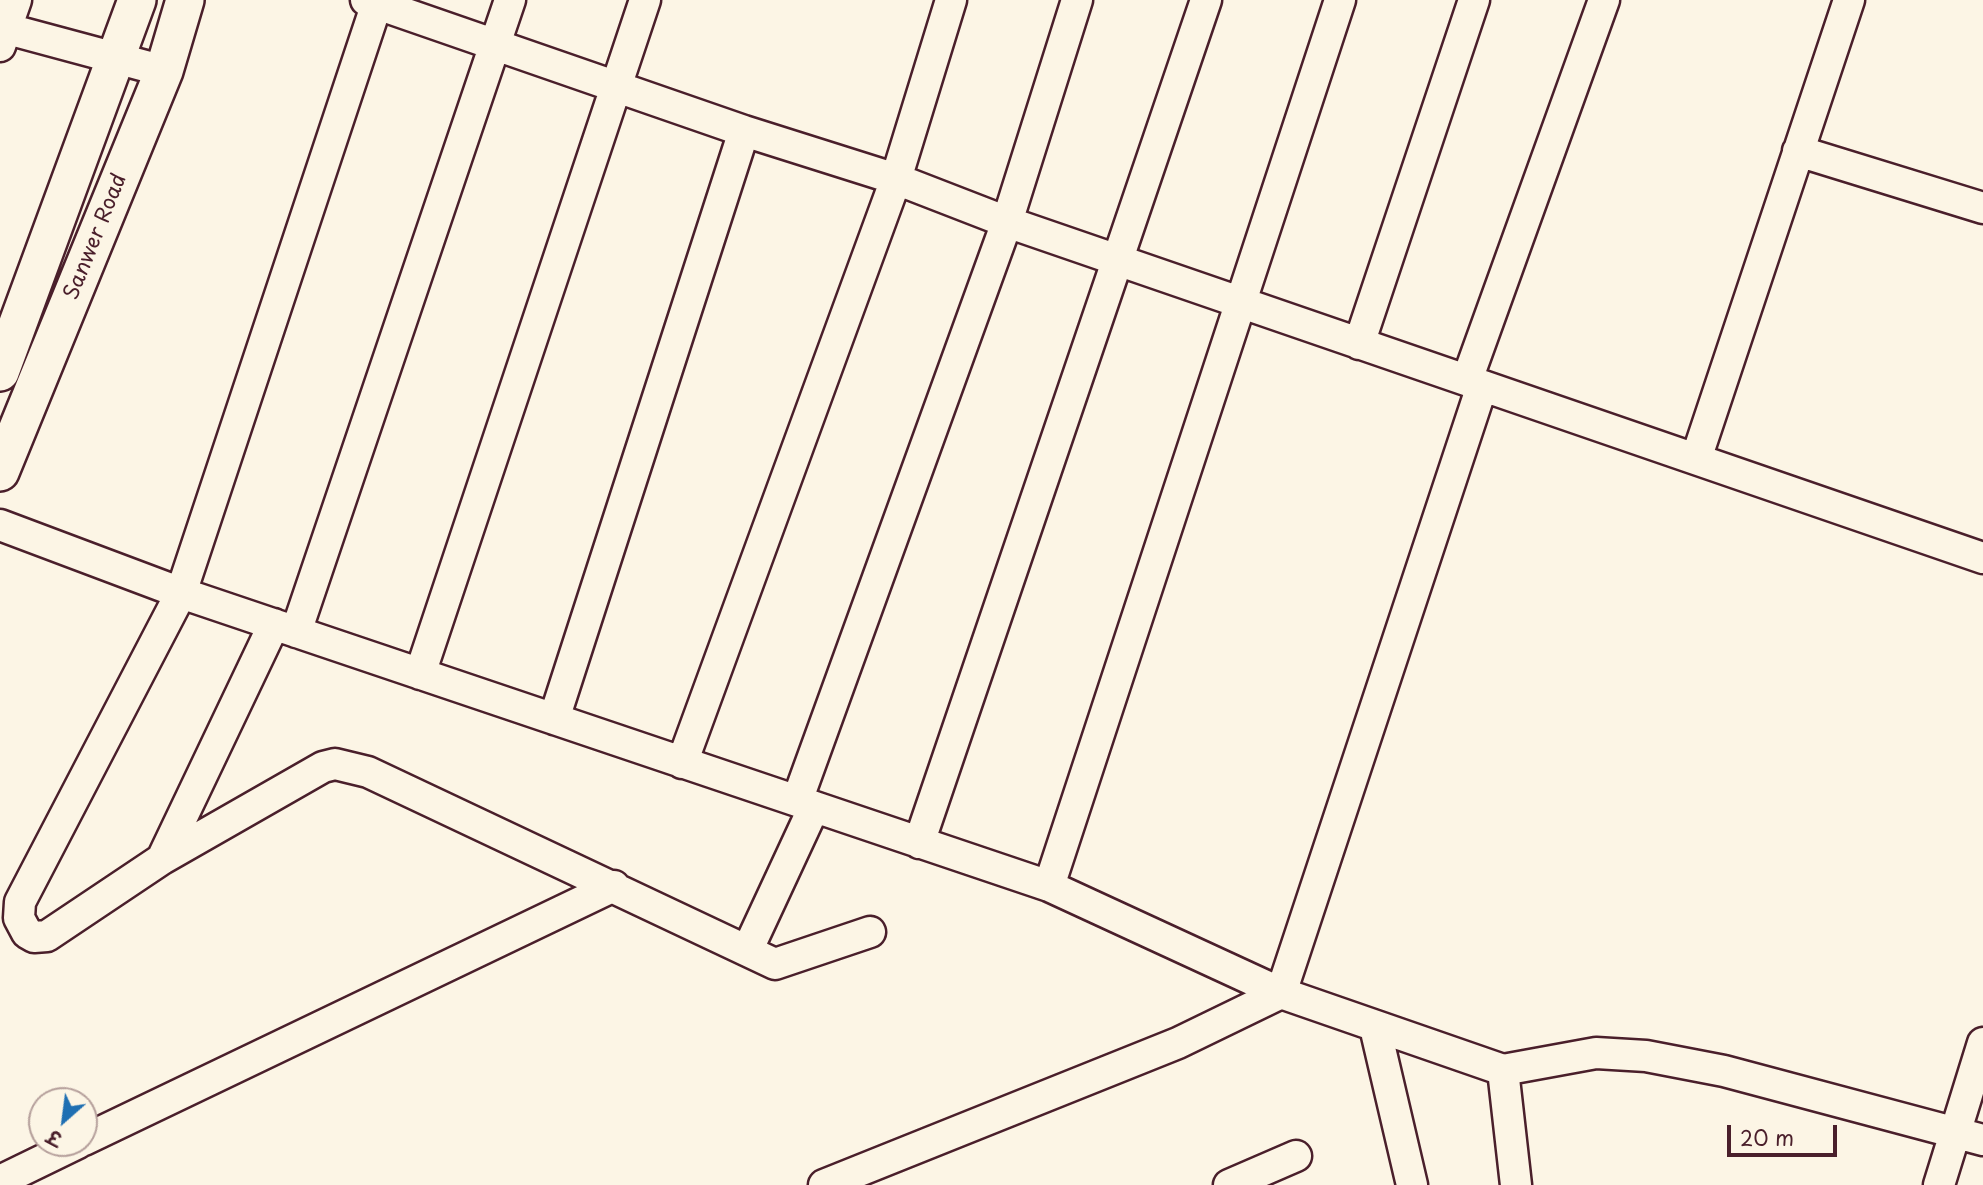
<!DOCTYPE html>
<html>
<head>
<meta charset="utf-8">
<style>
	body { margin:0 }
	#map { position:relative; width:1983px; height:1185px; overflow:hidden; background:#fcf5e5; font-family:"Playpen Sans","Playpen Sans Deva",sans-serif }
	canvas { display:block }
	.north { position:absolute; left:28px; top:1087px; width:70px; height:70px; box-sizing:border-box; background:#fcf5e5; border:2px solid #b59f9b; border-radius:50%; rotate:208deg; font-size:19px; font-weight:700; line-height:28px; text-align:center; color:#4a1f2b }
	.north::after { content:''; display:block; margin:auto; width:24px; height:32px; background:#1f6fb2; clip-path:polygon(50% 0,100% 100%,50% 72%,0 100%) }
	.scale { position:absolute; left:1727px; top:1125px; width:110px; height:32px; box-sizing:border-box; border:4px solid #4a1f2b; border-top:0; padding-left:9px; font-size:21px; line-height:24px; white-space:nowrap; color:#4a1f2b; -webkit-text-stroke:5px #fcf5e5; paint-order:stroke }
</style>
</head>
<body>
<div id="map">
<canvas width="1983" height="1185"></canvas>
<div class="north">उ</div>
<div class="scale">20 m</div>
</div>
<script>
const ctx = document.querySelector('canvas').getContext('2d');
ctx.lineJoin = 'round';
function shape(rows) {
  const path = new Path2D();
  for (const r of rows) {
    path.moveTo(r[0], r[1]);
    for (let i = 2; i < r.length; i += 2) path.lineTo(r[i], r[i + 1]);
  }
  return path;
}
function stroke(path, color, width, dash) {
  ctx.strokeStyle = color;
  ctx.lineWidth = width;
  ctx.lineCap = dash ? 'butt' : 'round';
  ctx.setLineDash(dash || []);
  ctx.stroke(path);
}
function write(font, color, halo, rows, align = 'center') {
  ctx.font = font + ' "Playpen Sans",sans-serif';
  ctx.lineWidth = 6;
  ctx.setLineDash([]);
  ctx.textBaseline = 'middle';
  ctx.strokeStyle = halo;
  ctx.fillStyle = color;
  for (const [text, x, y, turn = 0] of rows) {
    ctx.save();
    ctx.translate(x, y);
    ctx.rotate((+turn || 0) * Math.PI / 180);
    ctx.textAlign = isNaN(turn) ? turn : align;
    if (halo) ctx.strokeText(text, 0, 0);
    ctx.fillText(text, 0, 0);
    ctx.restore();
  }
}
const minor = shape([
	[366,0,744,131,896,179,1007,222,1983,558],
	[378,0,181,593,20,902,19,918,27,933,34,937,47,936,162,859,323,767,335,764,368,772,775,964,870,932],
	[0,27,164,71],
	[0,46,16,0],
	[1798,151,1983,208],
	[1359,344,1474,0],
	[1467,380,1604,0],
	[1696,459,1849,0],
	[0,525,181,593,1049,886,1281,993,1503,1070,1516,1185],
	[296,632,510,0],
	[420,674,645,0],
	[554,719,744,131],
	[682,763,896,179,951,0],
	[797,801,1007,222,1077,0],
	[919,843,1206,0],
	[162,859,274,624],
	[1049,886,1340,0],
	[748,949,814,807],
	[1375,1027,1412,1185],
	[1503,1070,1596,1053,1646,1056,1724,1071,1983,1140],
	[84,1140,614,886],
	[0,1181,78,1143],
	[824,1185,1178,1043,1281,993,1482,386],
	[1229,1185,1296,1156],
	[1939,1185,1983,1043]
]);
const tertiary = shape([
	[0,372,137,0],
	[0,472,164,71,185,0]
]);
const streetNames = [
	["Sanwer Road",96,237,-68]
];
stroke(minor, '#4a1f2b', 35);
stroke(tertiary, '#4a1f2b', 42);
stroke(minor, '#fcf5e5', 30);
stroke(tertiary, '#fcf5e5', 37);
write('21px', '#4a1f2b', '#fcf5e5', streetNames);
</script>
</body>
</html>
